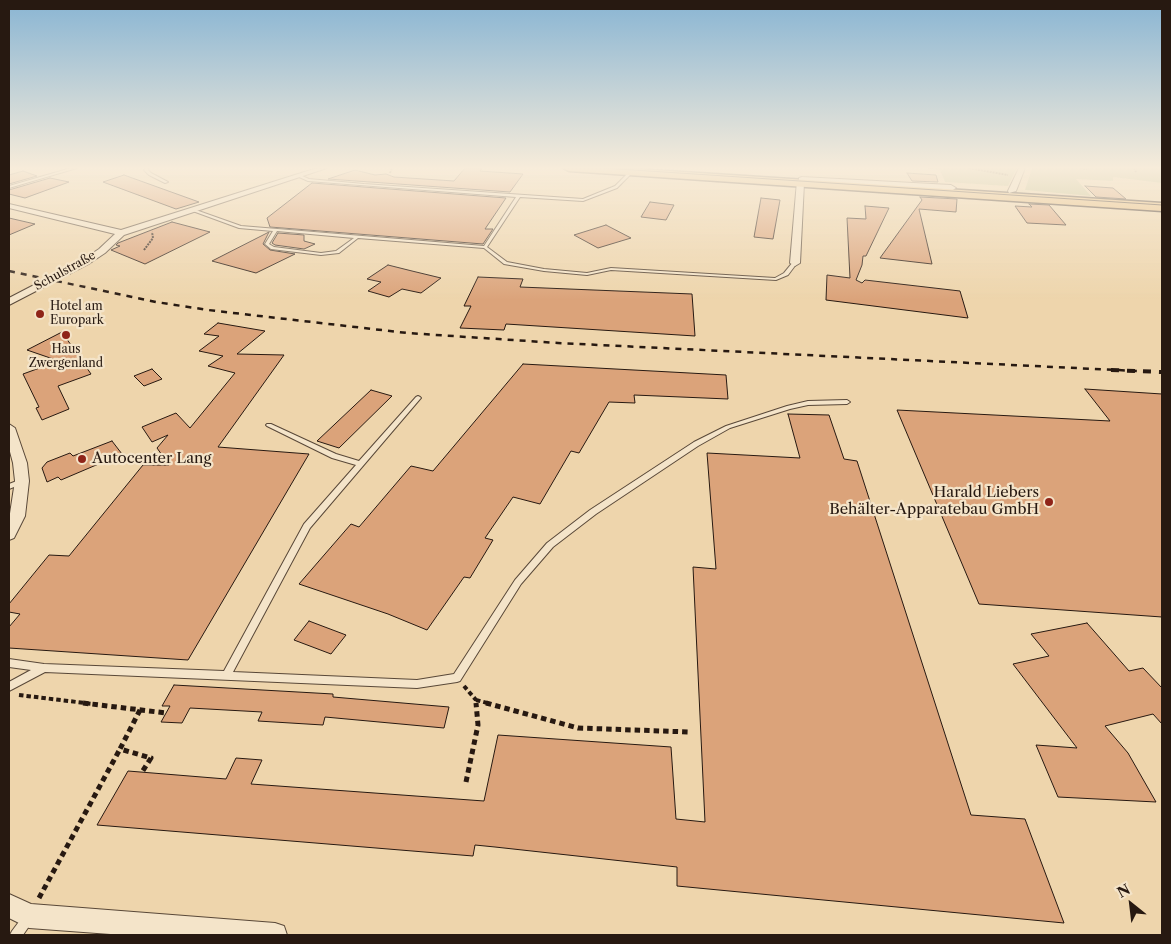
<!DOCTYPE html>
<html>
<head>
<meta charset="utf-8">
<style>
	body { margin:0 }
	#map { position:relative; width:1171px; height:944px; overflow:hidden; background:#eed5ac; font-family:"Libre Caslon Text",serif }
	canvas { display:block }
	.frame { position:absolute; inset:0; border:10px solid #271911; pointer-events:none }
	.north { position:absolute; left:1106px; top:879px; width:50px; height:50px; -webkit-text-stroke:4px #f4e4c9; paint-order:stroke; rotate:331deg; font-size:14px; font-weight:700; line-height:20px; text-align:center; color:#271911 }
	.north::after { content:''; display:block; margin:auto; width:18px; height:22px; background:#271911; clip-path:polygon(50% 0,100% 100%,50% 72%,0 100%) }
</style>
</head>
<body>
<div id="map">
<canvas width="1171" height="944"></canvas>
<div class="frame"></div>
<div class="north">N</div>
</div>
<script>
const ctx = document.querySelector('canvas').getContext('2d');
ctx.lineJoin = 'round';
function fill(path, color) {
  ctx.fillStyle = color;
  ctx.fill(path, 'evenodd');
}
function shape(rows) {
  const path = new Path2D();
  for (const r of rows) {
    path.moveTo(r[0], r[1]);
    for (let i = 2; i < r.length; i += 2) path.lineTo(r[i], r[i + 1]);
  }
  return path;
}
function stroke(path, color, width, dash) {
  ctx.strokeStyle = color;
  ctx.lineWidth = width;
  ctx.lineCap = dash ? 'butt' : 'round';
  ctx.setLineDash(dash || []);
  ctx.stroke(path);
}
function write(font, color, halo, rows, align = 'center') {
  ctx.font = font + ' "Libre Caslon Text",serif';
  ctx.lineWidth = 4.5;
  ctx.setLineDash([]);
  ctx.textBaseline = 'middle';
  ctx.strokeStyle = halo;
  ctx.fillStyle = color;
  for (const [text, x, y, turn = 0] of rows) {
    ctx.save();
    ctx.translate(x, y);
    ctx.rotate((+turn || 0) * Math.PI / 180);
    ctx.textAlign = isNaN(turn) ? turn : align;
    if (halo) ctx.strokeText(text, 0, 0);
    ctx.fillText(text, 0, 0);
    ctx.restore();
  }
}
const green = shape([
	[924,168,1017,168,1008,186,945,182,940,170],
	[1032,168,1162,168,1162,183,1113,177,1113,181,1076,179,1091,196,1025,190]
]);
const building = shape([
	[465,168,482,168,480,171,523,174,510,192,328,179,355,170,375,175,386,174,394,177,454,181,465,168],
	[23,171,37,176,9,184,9,175,23,171],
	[907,173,936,175,938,182,912,181,907,173],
	[124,175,199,202,176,209,103,182,124,175],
	[50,178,69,182,25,198,9,194,9,190,50,178],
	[312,183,506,198,485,229,493,229,483,244,270,227,267,218,312,183],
	[1085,186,1113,188,1126,199,1096,197,1085,186],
	[920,197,957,199,956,212,919,209,932,264,880,258,922,200,920,197],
	[761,198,780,200,773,239,754,237,761,198],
	[650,202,674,205,666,220,641,217,650,202],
	[1029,204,1049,205,1066,225,1027,223,1015,206,1032,207,1029,204],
	[865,206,889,208,866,256,863,256,862,265,856,280,862,283,865,280,960,291,968,318,826,300,827,275,850,278,847,218,866,219,865,206],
	[9,218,35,224,9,235,9,218],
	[172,222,210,232,145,264,111,250,120,246,116,245,118,243,172,222],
	[606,225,631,238,598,248,574,235,606,225],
	[269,232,263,244,270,250,295,254,256,273,212,261,269,232],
	[278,233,304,235,304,241,315,244,304,249,275,245,272,243,278,233],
	[388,265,412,271,441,278,421,293,402,289,389,297,368,291,381,282,367,279,388,265],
	[478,277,523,279,520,287,692,294,695,336,506,324,504,330,460,328,471,306,464,306,478,277],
	[218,323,265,331,237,354,284,355,218,447,309,454,188,660,9,648,9,627,20,614,9,612,9,604,49,555,69,556,143,465,169,465,157,448,168,435,152,442,142,427,176,413,190,428,235,373,208,366,223,356,199,351,219,336,204,334,218,323],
	[62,332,91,374,58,386,69,409,42,420,36,408,39,407,23,374,59,361,27,350,62,332],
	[523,364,726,375,728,399,634,395,635,403,609,402,579,453,571,451,540,504,513,497,485,538,493,540,470,578,464,577,427,630,388,614,299,584,351,524,359,527,411,466,433,471,523,364],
	[152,369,162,379,144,386,134,376,152,369],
	[1085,389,1162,394,1162,617,979,604,897,410,1110,421,1085,389],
	[371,390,392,396,339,448,317,441,371,390],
	[788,414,829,415,844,459,857,461,971,815,1025,819,1064,923,677,886,677,867,495,847,475,845,473,856,97,825,128,771,226,779,236,758,262,760,251,784,484,801,498,735,671,747,676,819,705,822,693,567,716,569,707,453,800,458,788,414],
	[112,441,122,454,61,480,58,477,47,482,42,468,47,462,70,453,73,456,112,441],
	[309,621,346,635,331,654,294,640,309,621],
	[1087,623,1129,671,1143,668,1162,688,1162,724,1153,714,1105,726,1128,753,1156,802,1058,797,1036,745,1077,748,1013,664,1049,656,1031,634,1087,623],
	[174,685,333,694,333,697,449,707,444,728,325,717,323,725,258,721,262,712,190,708,182,723,161,722,170,706,162,706,174,685]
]);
const pathFar2 = shape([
	[969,168,1008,175],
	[1080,168,1087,169],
	[1134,168,1136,172],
	[390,173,392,168],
	[144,250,153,238,152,232]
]);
const pathFar1 = shape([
	[464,686,476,700,476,704],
	[19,695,93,704],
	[476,700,491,704]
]);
const path = shape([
	[83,703,166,713],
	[486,703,578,728,690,732],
	[140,710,120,749,151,758,142,772],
	[466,782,478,725,476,703],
	[39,898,120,749]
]);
const service = shape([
	[71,168,77,168,9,188,9,186,71,168],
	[145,168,149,168,148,170,151,173,168,182,165,183,149,175,144,170,145,168],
	[630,171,633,172,617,188,583,201,520,197,487,247,507,262,544,269,587,273,611,268,775,278,784,273,793,262,797,263,788,275,776,280,611,270,587,275,544,271,504,264,484,248,358,238,339,253,321,255,271,249,265,244,273,231,239,228,190,210,193,209,241,226,484,246,516,197,308,181,297,176,300,175,309,179,364,184,583,199,615,186,630,171],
	[277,231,354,238,336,251,321,253,274,247,269,244,277,231],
	[418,396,420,397,421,398,420,399,310,528,233,672,417,680,454,674,515,580,547,543,590,510,694,442,726,426,787,406,808,401,847,400,850,402,847,404,808,405,790,409,730,428,698,446,596,514,553,547,521,584,460,681,457,682,417,688,45,672,9,691,9,682,31,670,9,667,9,659,44,664,224,671,304,524,356,465,332,458,267,426,266,425,267,424,271,424,336,454,359,461,416,397,418,396],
	[22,479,24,479,25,481,24,483,9,489,9,484,22,479],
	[28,913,32,915,34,919,23,935,10,935,12,931,24,915,28,913]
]);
const minor = shape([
	[317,168,327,168,124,235,105,253,90,263,9,305,9,298,84,259,99,249,115,234,9,208,9,204,121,230,317,168],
	[1019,168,1025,168,1016,191,1009,193,1008,191,1019,168],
	[797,181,804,183,800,263,795,266,790,263,797,181],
	[9,424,15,428,27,463,29,481,25,516,14,538,9,540,9,520,15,481,13,463,9,448,9,424],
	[9,894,31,904,275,923,284,926,287,935,124,935,29,928,9,918,9,894]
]);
const tertiary = shape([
	[802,177,951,185,956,188,951,191,799,182,799,178,802,177]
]);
const primary = shape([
	[563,168,622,168,1162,203,1162,211,569,171,563,168]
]);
const tram = shape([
	[604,168,1162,205]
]);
const railFar1 = shape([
	[9,271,156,302,208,310,407,333,558,343,1137,371]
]);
const rail = shape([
	[1111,370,1162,372]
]);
const markers = [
	[40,314,5,"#8f2418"],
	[66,335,5,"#8f2418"],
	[82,459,5,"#8f2418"],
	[1049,502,5,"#8f2418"]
];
const farStreetnames = [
	["Schulstraße",65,271,-29]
];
const farPoinames = [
	["Hotel am",50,307],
	["Europark",50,321],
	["Haus",66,350,"center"],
	["Zwergenland",66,364,"center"]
];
const poiNames = [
	["Autocenter Lang",92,459],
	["Harald Liebers",1039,493,"right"],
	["Behälter-Apparatebau GmbH",1039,510,"right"]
];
fill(green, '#b9bd89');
fill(building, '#dba37a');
stroke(building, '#271911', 1);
stroke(service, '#594838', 2);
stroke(minor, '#594838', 2);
stroke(tertiary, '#594838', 2);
stroke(primary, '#271911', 3);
stroke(pathFar2, '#271911', 2, [2, 1]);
stroke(pathFar1, '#271911', 4, [4.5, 3]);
stroke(path, '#271911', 5, [5.5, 4]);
fill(service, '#f4e4c9');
fill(minor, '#f4e4c9');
fill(tertiary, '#f4e4c9');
fill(primary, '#e7ba76');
stroke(tram, '#271911', 1);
stroke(railFar1, '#271911', 2.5, [6, 6]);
stroke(rail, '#271911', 4, [8, 8]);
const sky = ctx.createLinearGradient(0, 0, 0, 300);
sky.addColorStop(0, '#89b5d3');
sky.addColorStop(0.56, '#f7ecda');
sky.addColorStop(1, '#f7ecda00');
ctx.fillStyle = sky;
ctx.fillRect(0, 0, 1171, 300);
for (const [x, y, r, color] of markers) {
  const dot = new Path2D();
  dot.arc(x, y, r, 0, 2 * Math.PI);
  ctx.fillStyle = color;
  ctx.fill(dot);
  stroke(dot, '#f4e4c9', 2);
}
write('12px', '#271911', '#f4e4c9', farStreetnames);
write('12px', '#271911', '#f4e4c9', farPoinames, 'left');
write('15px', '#271911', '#f4e4c9', poiNames, 'left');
</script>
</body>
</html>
